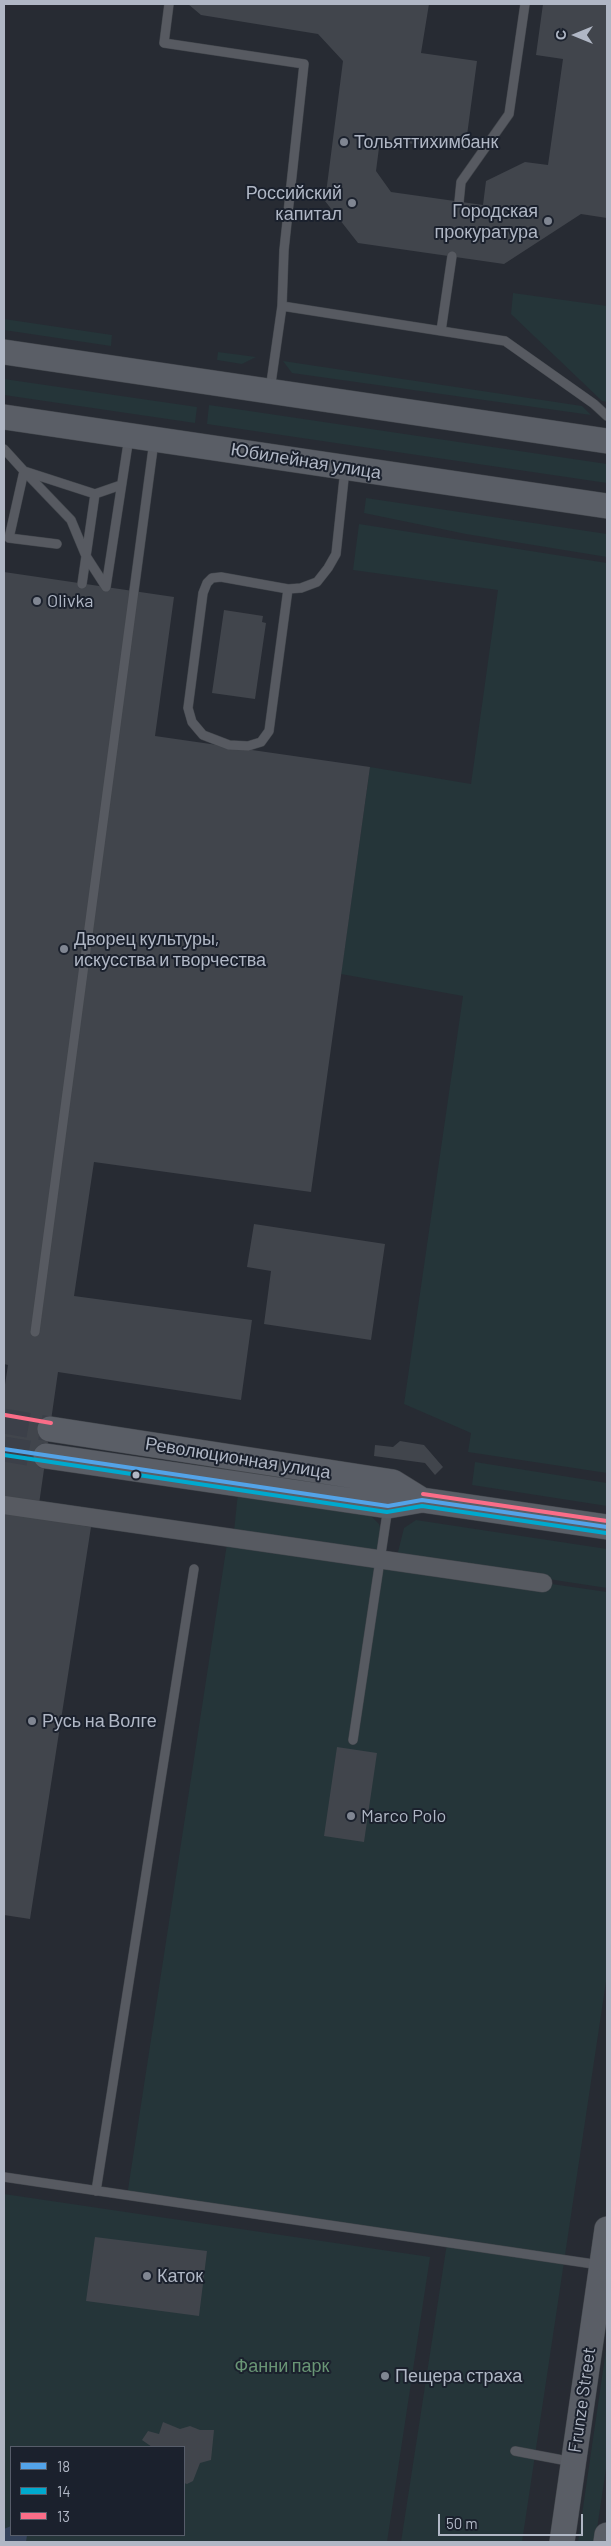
<!DOCTYPE html>
<html>
<head>
<meta charset="utf-8">
<style>
	body { margin:0 }
	#map { position:relative; width:611px; height:2546px; overflow:hidden; background:#272b33; font-family:Barlow,sans-serif }
	canvas { display:block }
	.frame { position:absolute; inset:0; border:5px solid #b0b7c5; pointer-events:none }
	.legend { position:absolute; left:10px; top:2446px; width:175px; height:90px; box-sizing:border-box; background:#1b212d; border:1px solid #575d6a; margin:0; padding:6px 9px; list-style:none; font-size:15px; color:#b0b7c5 }
	.legend li { display:flex; align-items:center; gap:10px; height:25px }
	.legend b { width:25px; border:1px solid #575d6a }
	.north { position:absolute; left:551px; top:10px; width:50px; height:50px; -webkit-text-stroke:4px #1b212d; paint-order:stroke; rotate:270deg; font-size:14px; font-weight:700; line-height:20px; text-align:center; color:#b0b7c5 }
	.north::after { content:''; display:block; margin:auto; width:18px; height:22px; background:#b0b7c5; clip-path:polygon(50% 0,100% 100%,50% 72%,0 100%) }
	.scale { position:absolute; left:438px; top:2514px; width:145px; height:22px; box-sizing:border-box; border:2px solid #b0b7c5; border-top:0; padding-left:6px; font-size:15px; line-height:18px; white-space:nowrap; color:#b0b7c5; -webkit-text-stroke:4px #1b212d; paint-order:stroke }
</style>
</head>
<body>
<div id="map">
<canvas width="611" height="2546"></canvas>
<div class="frame"></div>
<ul class="legend">
<li><b style="height:6px;background:#53a3e8"></b>18</li>
<li><b style="height:6px;background:#00a9ce"></b>14</li>
<li><b style="height:6px;background:#fb6d88"></b>13</li>
</ul>
<div class="north">С</div>
<div class="scale">50 m</div>
</div>
<script>
const ctx = document.querySelector('canvas').getContext('2d');
ctx.lineJoin = 'round';
function fill(path, color) {
  ctx.fillStyle = color;
  ctx.fill(path, 'evenodd');
}
function shape(rows) {
  const path = new Path2D();
  for (const r of rows) {
    path.moveTo(r[0], r[1]);
    for (let i = 2; i < r.length; i += 2) path.lineTo(r[i], r[i + 1]);
  }
  return path;
}
function stroke(path, color, width, dash) {
  ctx.strokeStyle = color;
  ctx.lineWidth = width;
  ctx.lineCap = dash ? 'butt' : 'round';
  ctx.setLineDash(dash || []);
  ctx.stroke(path);
}
function write(font, color, halo, rows, align = 'center') {
  ctx.font = font + ' Barlow,sans-serif';
  ctx.lineWidth = 4;
  ctx.setLineDash([]);
  ctx.textBaseline = 'middle';
  ctx.strokeStyle = halo;
  ctx.fillStyle = color;
  for (const [text, x, y, turn = 0] of rows) {
    ctx.save();
    ctx.translate(x, y);
    ctx.rotate((+turn || 0) * Math.PI / 180);
    ctx.textAlign = isNaN(turn) ? turn : align;
    if (halo) ctx.strokeText(text, 0, 0);
    ctx.fillText(text, 0, 0);
    ctx.restore();
  }
}
const green = shape([
	[513,293,607,306,607,402,602,401,511,314],
	[4,319,112,335,111,346,4,330],
	[218,352,256,357,242,364,217,360],
	[283,361,582,406,591,415,292,373],
	[4,379,197,407,195,423,4,395],
	[209,405,607,464,607,483,207,424],
	[366,498,607,534,607,557,466,534,364,513],
	[359,524,607,563,607,1473,468,1452,471,1433,404,1404,463,996,341,974,370,767,471,784,498,590,353,570],
	[475,1462,607,1483,607,1506,472,1485],
	[238,1492,370,1515,379,1524,381,1530,377,1553,234,1532],
	[416,1520,607,1549,607,1588,397,1556,404,1528],
	[228,1537,607,1592,607,1975,522,2542,401,2542,447,2243,127,2196],
	[4,2194,430,2257,387,2542,4,2542],
	[11,2447,184,2447,184,2535,11,2535],
	[607,2343,607,2462,595,2542,578,2542]
]);
const water = shape([
	[11,2526,11,2535,27,2535,26,2542,4,2542,4,2529]
]);
const building = shape([
	[188,4,429,4,421,53,477,61,465,150,380,140,376,171,391,192,483,205,486,181,525,162,548,165,563,59,536,55,543,4,607,4,607,218,581,214,504,264,358,243,325,201,343,61,318,34,201,15],
	[4,572,174,597,155,736,370,767,311,1192,94,1162,74,1296,252,1320,241,1400,58,1372,37,1518,91,1527,30,1919,4,1915,4,1391,8,1365,4,1364],
	[224,610,263,616,262,622,266,623,255,699,212,693],
	[254,1224,385,1244,371,1340,264,1324,271,1271,247,1267],
	[400,1441,424,1445,443,1467,435,1475,425,1463,374,1456,375,1445,393,1447],
	[337,1747,377,1753,364,1842,324,1836],
	[95,2237,207,2251,199,2316,86,2301],
	[163,2422,180,2429,190,2426,200,2430,214,2430,211,2460,200,2463,193,2481,187,2484,184,2483,184,2447,152,2447,142,2440,148,2431,159,2434]
]);
const secondaryTunnel = shape([
	[4,1421,50,1429],
	[4,1449,46,1456]
]);
const lane = shape([
	[169,4,164,43,304,64,284,250,282,306,270,390],
	[459,202,461,182,509,114,525,4],
	[282,306,505,341,594,404,607,416],
	[441,331,452,256],
	[4,449,24,471,95,494,121,485],
	[24,471,71,520,86,556,106,587],
	[24,471,9,538,57,544],
	[82,584,95,494],
	[106,587,129,437],
	[288,589,269,731,261,742,248,746,229,745,203,735,192,722,188,708,203,593,207,583,212,578,221,577,288,589,301,588,317,582,328,568,336,554,345,469],
	[35,1332,154,441],
	[353,1740,388,1507],
	[4,2177,600,2265],
	[96,2191,194,1569],
	[515,2451,573,2462]
]);
const street = shape([
	[4,1505,543,1583]
]);
const secondary = shape([
	[4,352,607,441],
	[4,417,607,506],
	[50,1429,393,1482,422,1500],
	[46,1456,388,1506,422,1500,607,1527],
	[562,2542,607,2229],
	[606,2542,607,2535]
]);
const bus1 = shape([
	[4,1449,388,1506,422,1500,607,1527]
]);
const bus2 = shape([
	[4,1455,387,1512,422,1506,606,1533]
]);
const bus3 = shape([
	[5,1415,51,1423],
	[423,1494,607,1521]
]);
const markers = [
	[344,142,5,"#808692"],
	[352,203,5,"#808692"],
	[548,221,5,"#808692"],
	[37,601,5,"#808692"],
	[64,949,5,"#808692"],
	[136,1475,4.5,"#b0b7c5"],
	[32,1721,5,"#808692"],
	[351,1816,5,"#808692"],
	[147,2276,5,"#808692"],
	[385,2376,5,"#808692"]
];
const poiNames = [
	["Тольяттихимбанк",354,142],
	["Российский",342,193,"right"],
	["капитал",342,214,"right"],
	["Городская",538,211,"right"],
	["прокуратура",538,232,"right"],
	["Olivka",47,601],
	["Дворец культуры,",74,939],
	["искусства и творчества",74,960],
	["Русь на Волге",42,1721],
	["Marco Polo",361,1816],
	["Каток",157,2276],
	["Пещера страха",395,2376]
];
const streetNames = [
	["Юбилейная улица",306,461,9],
	["Революционная улица",238,1458,9],
	["Frunze Street",582,2400,-82]
];
const parkNames = [
	["Фанни парк",282,2366]
];
fill(green, '#253539');
fill(water, '#35435b');
fill(building, '#41454c');
stroke(secondaryTunnel, '#3c4049', 25, [25, 12]);
stroke(lane, '#42464c', 10);
stroke(street, '#42464c', 19);
stroke(secondary, '#42464c', 26);
stroke(lane, '#575a61', 9);
stroke(street, '#575a61', 18);
stroke(secondary, '#5a5e66', 25);
stroke(bus1, '#53a3e8', 4);
stroke(bus2, '#00a9ce', 4);
stroke(bus3, '#fb6d88', 4);
for (const [x, y, r, color] of markers) {
  const dot = new Path2D();
  dot.arc(x, y, r, 0, 2 * Math.PI);
  ctx.fillStyle = color;
  ctx.fill(dot);
  stroke(dot, '#1b212d', 2);
}
write('18px', '#b0b7c5', '#1b212d', poiNames, 'left');
write('18px', '#b0b7c5', '#1b212d', streetNames);
write('18px', '#699575', '#1b212d', parkNames);
</script>
</body>
</html>
